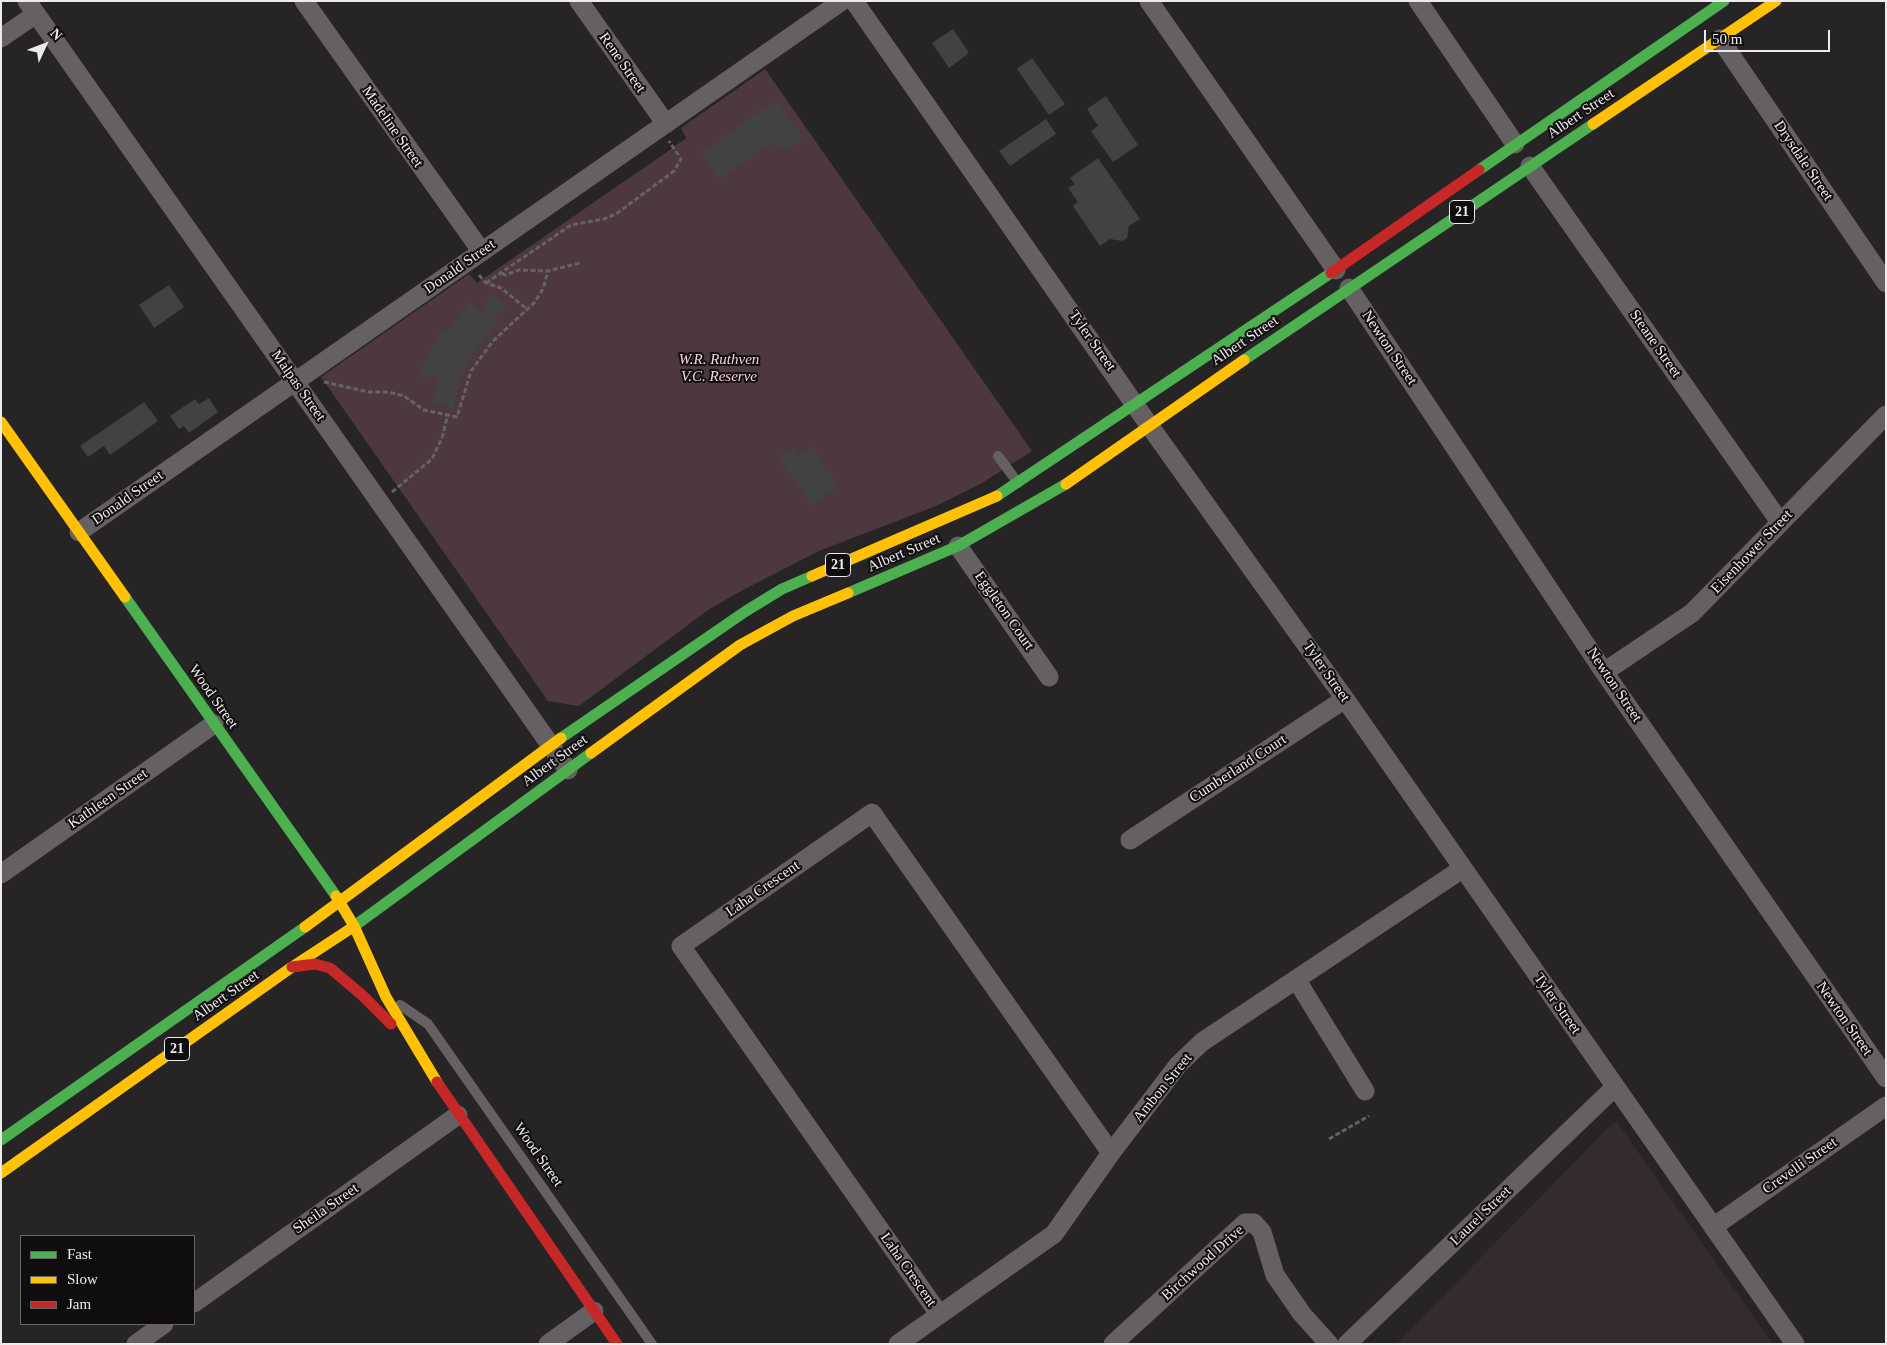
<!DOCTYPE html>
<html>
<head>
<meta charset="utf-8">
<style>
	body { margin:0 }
	#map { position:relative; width:1887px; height:1345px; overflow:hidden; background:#262425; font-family:"Times New Roman",serif }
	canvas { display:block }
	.frame { position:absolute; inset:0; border:2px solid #eeebec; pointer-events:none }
	.legend { position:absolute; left:20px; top:1235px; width:175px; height:90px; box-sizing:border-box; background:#0f0d0d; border:1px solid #686666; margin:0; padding:6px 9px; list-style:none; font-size:15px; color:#eeebec }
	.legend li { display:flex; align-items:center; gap:10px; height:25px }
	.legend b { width:25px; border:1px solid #686666 }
	.north { position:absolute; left:20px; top:20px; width:50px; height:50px; -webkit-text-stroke:4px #0f0d0d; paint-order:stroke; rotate:47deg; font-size:14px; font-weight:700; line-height:20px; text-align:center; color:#eeebec }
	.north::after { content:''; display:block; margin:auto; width:18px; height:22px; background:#eeebec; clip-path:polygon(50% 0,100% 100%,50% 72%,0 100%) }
	.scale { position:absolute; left:1704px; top:30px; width:126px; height:22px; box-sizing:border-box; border:2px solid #eeebec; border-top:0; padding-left:6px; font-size:15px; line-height:18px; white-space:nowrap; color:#eeebec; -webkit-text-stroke:4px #0f0d0d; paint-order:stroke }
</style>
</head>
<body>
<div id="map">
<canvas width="1887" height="1345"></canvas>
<div class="frame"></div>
<ul class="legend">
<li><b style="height:6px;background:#4caf50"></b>Fast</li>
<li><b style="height:6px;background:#ffc107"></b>Slow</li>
<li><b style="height:6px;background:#c62828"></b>Jam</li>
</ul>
<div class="north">N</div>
<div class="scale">50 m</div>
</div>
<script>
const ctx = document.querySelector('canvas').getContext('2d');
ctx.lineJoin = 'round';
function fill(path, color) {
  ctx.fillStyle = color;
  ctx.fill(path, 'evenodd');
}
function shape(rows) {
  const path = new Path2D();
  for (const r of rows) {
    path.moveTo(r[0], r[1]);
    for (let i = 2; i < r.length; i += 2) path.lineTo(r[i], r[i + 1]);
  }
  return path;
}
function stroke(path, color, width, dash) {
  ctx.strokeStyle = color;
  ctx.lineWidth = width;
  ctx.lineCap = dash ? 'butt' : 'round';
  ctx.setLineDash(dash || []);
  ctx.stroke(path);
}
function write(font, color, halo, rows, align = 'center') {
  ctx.font = font + ' "Times New Roman",serif';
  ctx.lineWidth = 4;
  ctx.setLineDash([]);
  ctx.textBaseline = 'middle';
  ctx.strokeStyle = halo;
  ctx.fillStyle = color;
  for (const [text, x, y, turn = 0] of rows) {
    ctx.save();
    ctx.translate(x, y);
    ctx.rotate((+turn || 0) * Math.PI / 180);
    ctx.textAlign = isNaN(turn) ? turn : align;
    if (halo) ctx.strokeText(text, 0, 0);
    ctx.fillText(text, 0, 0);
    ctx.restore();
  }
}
const built = shape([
	[1617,1122,1773,1344,1396,1344,1612,1124]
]);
const green = shape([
	[765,69,1032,451,982,483,936,506,819,551,741,591,708,610,579,706,548,701,321,377,469,274,477,283,674,147,686,138,681,128]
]);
const building = shape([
	[953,29,969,53,949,68,932,43],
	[1032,58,1065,104,1049,115,1017,69],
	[1106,96,1138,145,1113,162,1091,131,1098,126,1087,109],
	[776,100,803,138,786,151,782,145,778,148,773,141,719,180,702,152],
	[1046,119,1056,134,1010,166,999,151],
	[1098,158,1140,219,1129,226,1127,238,1122,241,1110,239,1100,246,1073,206,1078,202,1068,188,1075,184,1070,178],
	[169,285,184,307,154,328,139,305],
	[494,294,506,306,494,319,498,323,473,353,462,374,453,408,432,402,438,379,420,376,432,345,442,330,449,331,470,302,480,311],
	[209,398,218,412,189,433,184,426,179,429,170,416,195,399,199,404],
	[144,402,158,421,110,455,104,446,88,457,80,446],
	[811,447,838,486,812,505,779,458,792,448,798,457]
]);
const path = shape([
	[502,273,505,275,519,270,548,271,580,263],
	[479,275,486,283,501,288,527,309],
	[486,283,571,225,604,219,616,214,674,171,681,159,669,141],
	[324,382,369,392,389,392,404,396,424,410,457,417,471,371,493,341,534,303,543,289,548,271],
	[392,492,432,459,442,438,448,414],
	[1329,1139,1369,1116]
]);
const lane = shape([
	[998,456,1018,483],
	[400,1005,428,1024,652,1344]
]);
const street = shape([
	[27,1,568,770],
	[304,1,482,252],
	[579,1,666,124],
	[854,1,1149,425,1345,699,1795,1344],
	[1149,1,1336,270],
	[1418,1,1515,144],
	[1,38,36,14],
	[1720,39,1886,283],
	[1530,166,1780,522],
	[1349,288,1604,672,1886,1078],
	[79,532,842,1],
	[958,546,1049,677],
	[1604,672,1692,613,1886,415],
	[1130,840,1345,699],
	[1,874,214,724],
	[1296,979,1365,1091],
	[1713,1227,1886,1106],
	[194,1303,458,1115],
	[939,1314,681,946,872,813,1111,1153],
	[136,1344,164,1324],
	[548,1344,594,1311],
	[898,1344,1054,1234,1111,1153,1178,1065,1202,1042,1462,869],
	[1113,1344,1245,1223,1254,1223,1262,1232,1275,1275,1302,1314,1329,1344],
	[1347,1344,1615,1087]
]);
const fast = shape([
	[1479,170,1724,1],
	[1244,360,1593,124],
	[997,496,1331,273],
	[848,593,958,546,1066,484],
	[125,597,336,896],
	[561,738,746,611,782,589,812,576],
	[353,927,591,753],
	[1,1140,305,927]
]);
const slow = shape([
	[1593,124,1776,1],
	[1,422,125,597],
	[1066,484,1244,360],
	[812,576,997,496],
	[591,753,740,645,793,616,848,593],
	[336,896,354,926,386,997,437,1082],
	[305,927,561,738],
	[1,1173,292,967,353,927]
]);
const jam = shape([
	[1331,273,1479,170],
	[292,967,315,964,330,968,362,995,391,1024],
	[437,1082,617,1344]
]);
const shields = [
	[1462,212,25],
	[838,565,25],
	[177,1049,25]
];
const shieldNames = [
	["21",1462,212],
	["21",838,565],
	["21",177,1049]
];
const streetNames = [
	["Rene Street",622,63,55],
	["Albert Street",1581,114,-34],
	["Madeline Street",392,127,55],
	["Drysdale Street",1803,161,56],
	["Donald Street",460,267,-35],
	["Tyler Street",1092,341,55],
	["Albert Street",1245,341,-34],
	["Steane Street",1655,344,55],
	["Newton Street",1389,348,56],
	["Malpas Street",298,386,55],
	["Donald Street",128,498,-35],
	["Eisenhower Street",1752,552,-46],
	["Albert Street",904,553,-23],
	["Eggleton Court",1004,611,55],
	["Tyler Street",1326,672,55],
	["Newton Street",1614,685,56],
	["Wood Street",213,697,55],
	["Albert Street",555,761,-36],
	["Cumberland Court",1238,769,-33],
	["Kathleen Street",108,799,-35],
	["Laha Crescent",763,889,-35],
	["Albert Street",226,996,-35],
	["Tyler Street",1557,1004,55],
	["Newton Street",1844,1019,55],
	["Ambon Street",1163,1088,-51],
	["Wood Street",538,1155,55],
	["Crevelli Street",1800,1166,-35],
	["Sheila Street",326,1209,-35],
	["Laurel Street",1481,1216,-44],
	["Birchwood Drive",1203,1263,-42],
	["Laha Crescent",908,1270,55]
];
const parkNames = [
	["W.R. Ruthven",719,360],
	["V.C. Reserve",719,377]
];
fill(built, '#342b2e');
fill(green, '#4e3840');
fill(building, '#434242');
stroke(path, '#656263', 3, [5, 2.5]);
stroke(lane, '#656061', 10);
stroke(street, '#656061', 19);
stroke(fast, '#4caf50', 11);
stroke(slow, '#ffc107', 11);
stroke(jam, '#c62828', 11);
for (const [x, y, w] of shields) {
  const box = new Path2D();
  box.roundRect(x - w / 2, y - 11.5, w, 23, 4);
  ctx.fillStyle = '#0f0d0d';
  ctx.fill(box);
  stroke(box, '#eeebec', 1);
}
write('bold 14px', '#eeebec', null, shieldNames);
write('15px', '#eeebec', '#0f0d0d', streetNames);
write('italic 15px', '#fad3e1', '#0f0d0d', parkNames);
</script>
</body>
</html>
